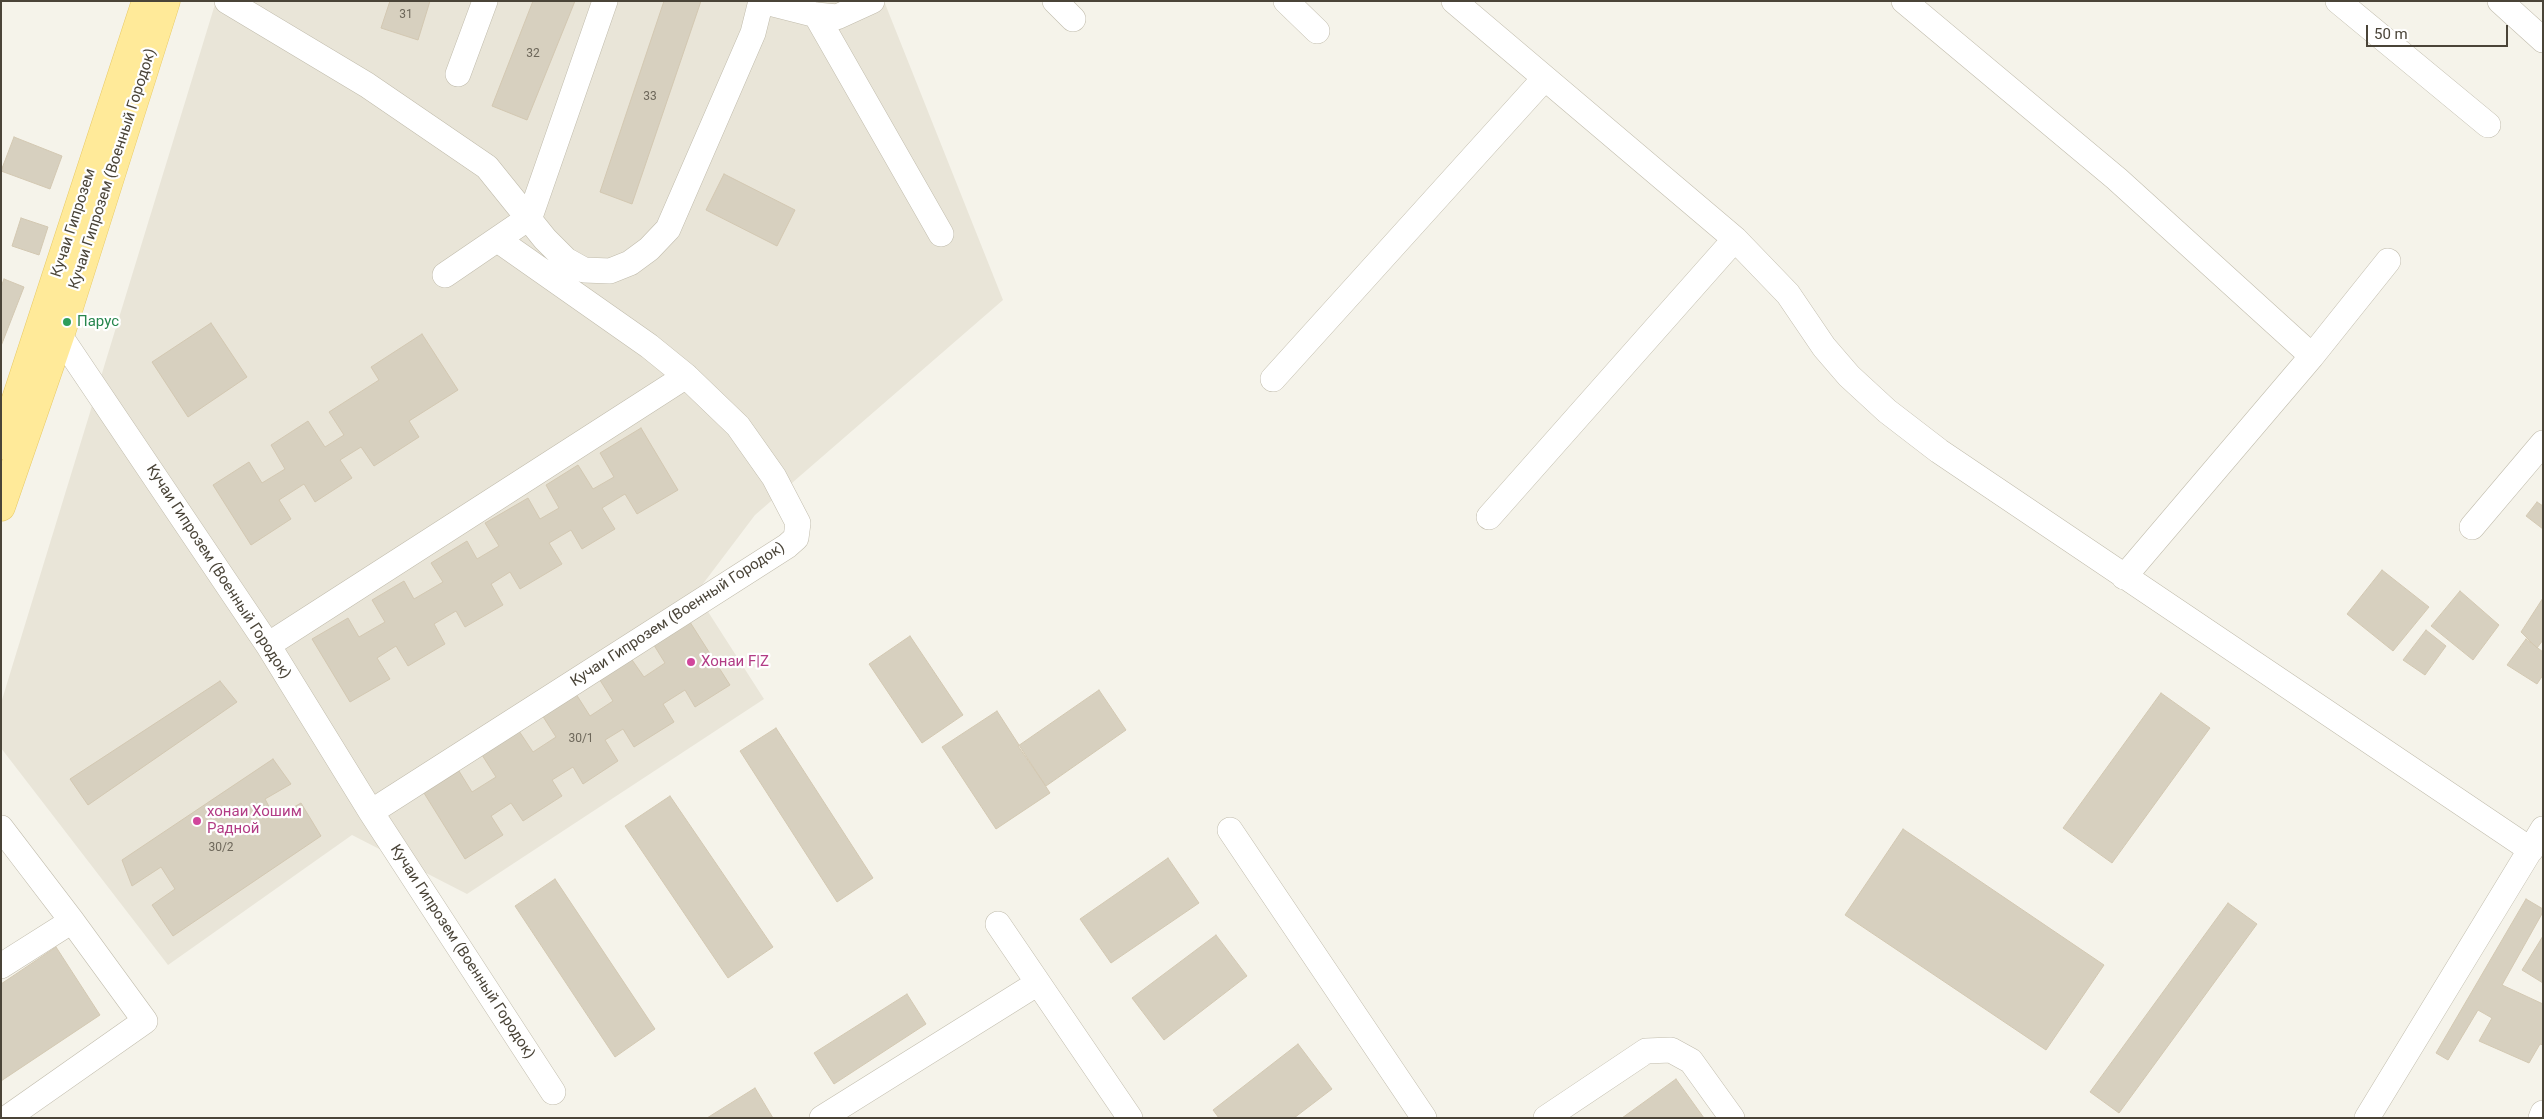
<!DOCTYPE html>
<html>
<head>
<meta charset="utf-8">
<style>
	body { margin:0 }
	#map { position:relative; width:2544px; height:1119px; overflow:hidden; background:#f5f3ea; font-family:Roboto,sans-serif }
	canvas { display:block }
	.frame { position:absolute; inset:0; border:2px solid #4a4438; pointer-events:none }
	.scale { position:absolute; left:2366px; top:25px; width:142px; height:22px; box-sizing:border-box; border:2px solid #4a4438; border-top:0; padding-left:6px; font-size:15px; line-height:18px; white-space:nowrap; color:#4a4438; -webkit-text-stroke:4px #fff; paint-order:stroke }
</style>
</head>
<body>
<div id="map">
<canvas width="2544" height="1119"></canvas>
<div class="frame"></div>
<div class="scale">50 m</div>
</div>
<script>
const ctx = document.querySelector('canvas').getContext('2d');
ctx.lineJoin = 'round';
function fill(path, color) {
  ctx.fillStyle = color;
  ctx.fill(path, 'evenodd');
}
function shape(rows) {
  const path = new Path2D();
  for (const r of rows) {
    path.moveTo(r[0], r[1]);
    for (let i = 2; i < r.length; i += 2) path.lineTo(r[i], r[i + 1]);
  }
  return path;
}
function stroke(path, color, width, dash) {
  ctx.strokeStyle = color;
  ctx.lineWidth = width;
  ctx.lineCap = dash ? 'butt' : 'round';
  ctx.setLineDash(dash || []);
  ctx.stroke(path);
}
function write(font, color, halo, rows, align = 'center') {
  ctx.font = font + ' Roboto,sans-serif';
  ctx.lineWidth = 4.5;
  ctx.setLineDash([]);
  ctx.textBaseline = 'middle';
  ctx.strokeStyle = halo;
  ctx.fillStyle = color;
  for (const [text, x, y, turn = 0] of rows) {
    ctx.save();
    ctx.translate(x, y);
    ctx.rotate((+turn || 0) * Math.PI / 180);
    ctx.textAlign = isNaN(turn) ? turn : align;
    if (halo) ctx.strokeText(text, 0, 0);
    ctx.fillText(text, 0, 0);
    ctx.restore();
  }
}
const residential = shape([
	[216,1,884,1,1003,300,755,515,696,593,764,699,467,894,352,835,168,965,1,748,1,703]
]);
const building = shape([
	[390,1,430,1,418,40,381,28,390,1],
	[533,1,575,1,527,120,492,106,533,1],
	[664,1,701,1,632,204,600,192,664,1],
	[14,137,62,156,50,189,1,171,14,137],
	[724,174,795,210,777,246,706,210,724,174],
	[21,218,48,227,39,255,12,246,21,218],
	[4,279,24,287,1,346,1,287,4,279],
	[211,323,247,377,188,417,152,362,211,323],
	[422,334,458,390,409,421,419,437,374,466,361,447,340,460,352,478,315,502,304,484,279,500,291,519,251,545,213,485,249,462,262,483,285,469,271,445,308,421,325,447,344,435,329,412,379,380,371,367,422,334],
	[641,428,678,490,637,514,625,494,602,508,615,529,582,549,571,530,549,543,562,564,520,589,510,572,491,584,503,605,465,627,456,611,434,624,445,644,408,666,396,646,377,658,390,679,350,702,312,639,348,618,359,637,385,622,372,600,404,581,414,599,443,582,431,563,467,541,477,559,499,546,485,523,528,498,540,519,559,508,546,485,578,465,593,489,614,477,600,453,641,428],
	[2537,502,2543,506,2543,529,2526,516,2537,502],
	[2382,570,2429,607,2393,651,2347,614,2382,570],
	[2460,591,2499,625,2473,660,2431,626,2460,591],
	[2543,598,2543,640,2537,648,2521,632,2543,598],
	[688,619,730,685,695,707,685,690,663,704,674,722,634,747,623,729,605,740,618,761,583,784,573,767,552,780,562,796,523,821,511,803,491,816,503,835,465,859,424,793,459,771,472,792,496,777,482,755,519,731,533,752,556,737,542,715,576,694,590,716,613,701,598,677,630,657,644,677,665,663,652,642,688,619],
	[2426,630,2446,646,2425,675,2403,660,2426,630],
	[910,636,963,715,922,743,869,664,910,636],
	[2526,639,2543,652,2543,675,2537,684,2507,665,2526,639],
	[220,681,237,702,88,805,70,779,220,681],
	[1099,690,1126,730,1046,786,1018,746,1099,690],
	[2161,693,2210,728,2112,863,2063,828,2161,693],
	[997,711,1050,793,996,829,942,747,997,711],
	[776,728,873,878,837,902,740,751,776,728],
	[273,759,291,784,265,799,275,818,301,803,321,836,173,936,152,905,175,889,161,867,132,886,122,860,273,759],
	[670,796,773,947,728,978,625,826,670,796],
	[1903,829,2104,965,2046,1050,1845,915,1903,829],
	[1168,858,1199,903,1111,963,1080,919,1168,858],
	[555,879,655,1029,615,1057,515,906,555,879],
	[2526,899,2543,909,2543,912,2502,985,2543,1004,2543,1045,2540,1044,2529,1063,2479,1041,2492,1018,2478,1010,2448,1060,2436,1053,2526,899],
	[2228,903,2257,924,2119,1113,2090,1092,2228,903],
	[1216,935,1247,976,1164,1040,1132,998,1216,935],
	[2543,936,2543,983,2522,970,2543,936],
	[56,947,100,1015,1,1081,1,984,56,947],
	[907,994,926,1024,834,1084,814,1053,907,994],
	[1298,1044,1332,1089,1294,1118,1219,1118,1213,1110,1298,1044],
	[1676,1079,1704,1118,1622,1118,1676,1079],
	[755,1088,773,1118,707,1118,755,1088]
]);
const minor = shape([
	[227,1,367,85,487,167,545,239,566,260,584,270,610,271,630,263,649,249,668,229,753,33,761,1],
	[761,1,816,15,837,17,872,1],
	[1055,1,1073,19],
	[1286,1,1317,31],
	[1454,1,1735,239,1788,294,1824,347,1849,376,1887,411,1939,451,2531,850],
	[1904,1,2117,179,2312,356],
	[2338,1,2488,125],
	[2500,1,2543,40],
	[816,15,941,234],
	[458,74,485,1],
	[445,275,530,217,605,1],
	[45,327,60,336,268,645,371,812,553,1092],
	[1273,379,1544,79],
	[1489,517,1735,239],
	[2472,527,2543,443],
	[2124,577,2312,356,2388,261],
	[268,645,686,376],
	[371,812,787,546,796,538,798,523,774,477,738,426,686,376,649,346,498,240],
	[1,828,72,921],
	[1230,830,1424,1118],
	[998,924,1130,1118],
	[1,966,72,921,145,1021,7,1118],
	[822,1118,1038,983],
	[1546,1118,1646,1051,1671,1050,1691,1061,1732,1118],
	[2367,1118,2543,829],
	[2541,1118,2543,1113]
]);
const major = shape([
	[1,445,146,1],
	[1,507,60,336,166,1]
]);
const markers = [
	[67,322,5,"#2e9e5b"],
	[691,662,5,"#d1479c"],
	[197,821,5,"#d1479c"]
];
const numberNames = [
	["31",406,15],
	["32",533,54],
	["33",650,97],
	["30/1",581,739],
	["30/2",221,848]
];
const streetNames = [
	["Кучаи Гипрозем (Военный Городок)",113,169,-72],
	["Кучаи Гипрозем",74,223,-72],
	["Кучаи Гипрозем (Военный Городок)",218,572,57],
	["Кучаи Гипрозем (Военный Городок)",678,615,-33],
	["Кучаи Гипрозем (Военный Городок)",462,952,57]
];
const leisureNames = [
	["Парус",77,322]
];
const hotelNames = [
	["Хонаи F|Z",701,662],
	["хонаи Хошим",207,812],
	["Радной",207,829]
];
fill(residential, '#e9e5d8');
fill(building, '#d7d0bf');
stroke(building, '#d3c8b2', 1);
stroke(minor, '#c1bcac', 26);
stroke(major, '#e8ca66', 29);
stroke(minor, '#fff', 25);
stroke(major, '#ffea99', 28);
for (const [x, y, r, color] of markers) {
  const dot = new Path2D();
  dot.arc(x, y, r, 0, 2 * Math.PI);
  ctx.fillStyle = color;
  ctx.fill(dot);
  stroke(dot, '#fff', 2);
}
write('12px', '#6d675a', null, numberNames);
write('15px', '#4a4438', '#fff', streetNames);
write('15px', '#27864d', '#fff', leisureNames, 'left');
write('15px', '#b23c85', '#fff', hotelNames, 'left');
</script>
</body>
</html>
